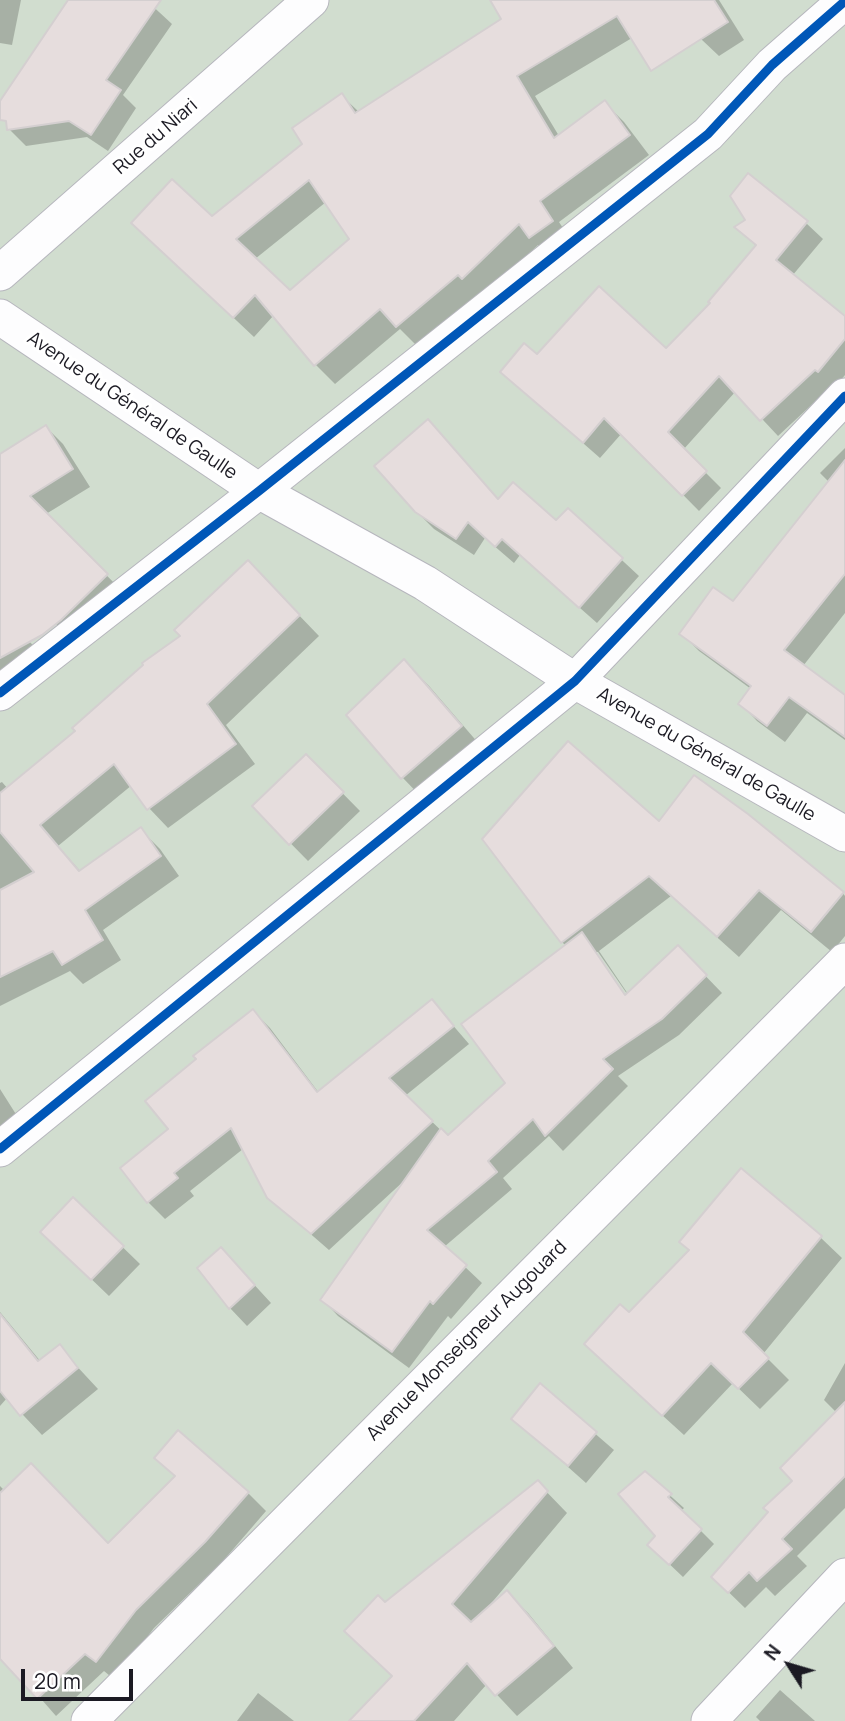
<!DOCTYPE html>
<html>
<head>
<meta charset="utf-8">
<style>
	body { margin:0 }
	#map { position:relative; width:845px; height:1721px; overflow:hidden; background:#f4f2fa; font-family:Manrope,sans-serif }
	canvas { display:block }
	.north { position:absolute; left:754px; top:1630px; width:70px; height:70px; -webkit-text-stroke:5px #fff; paint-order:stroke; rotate:307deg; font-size:19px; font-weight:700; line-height:28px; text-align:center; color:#1b1a23 }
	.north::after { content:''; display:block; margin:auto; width:24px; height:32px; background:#1b1a23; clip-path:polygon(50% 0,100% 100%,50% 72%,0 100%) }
	.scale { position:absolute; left:21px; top:1669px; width:112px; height:32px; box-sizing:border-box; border:4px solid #1b1a23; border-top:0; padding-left:9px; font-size:21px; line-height:24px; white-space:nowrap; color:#1b1a23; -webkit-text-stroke:5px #fff; paint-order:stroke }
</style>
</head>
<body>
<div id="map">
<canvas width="845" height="1721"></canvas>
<div class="north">N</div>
<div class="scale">20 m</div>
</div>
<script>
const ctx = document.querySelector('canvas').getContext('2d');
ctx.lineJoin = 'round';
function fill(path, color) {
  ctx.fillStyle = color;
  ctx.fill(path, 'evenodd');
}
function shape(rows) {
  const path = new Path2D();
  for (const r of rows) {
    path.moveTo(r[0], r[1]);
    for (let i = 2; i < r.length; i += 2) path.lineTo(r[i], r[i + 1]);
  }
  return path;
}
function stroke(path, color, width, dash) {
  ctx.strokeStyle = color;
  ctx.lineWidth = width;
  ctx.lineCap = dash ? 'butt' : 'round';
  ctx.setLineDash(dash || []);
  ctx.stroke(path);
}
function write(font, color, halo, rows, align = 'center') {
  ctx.font = font + ' Manrope,sans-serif';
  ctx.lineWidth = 6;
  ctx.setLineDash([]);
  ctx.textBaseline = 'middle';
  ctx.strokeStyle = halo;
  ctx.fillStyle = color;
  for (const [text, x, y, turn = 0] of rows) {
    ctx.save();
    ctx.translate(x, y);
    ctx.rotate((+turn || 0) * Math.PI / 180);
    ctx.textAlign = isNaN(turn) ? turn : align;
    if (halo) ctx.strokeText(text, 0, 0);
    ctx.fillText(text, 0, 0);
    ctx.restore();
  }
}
const green = shape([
	[0,0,845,0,845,1721,0,1721]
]);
const shadow = shape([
	[0,0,21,0,12,45,0,43],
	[71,0,146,0,172,24,123,95,136,108,108,151,87,137,26,146,9,129],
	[499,0,642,0,657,23,535,96,559,136,604,102,624,122,649,155,559,222,572,242,550,257,538,245,483,297,479,293,417,346,400,329,335,384,315,364,274,315,254,337,153,242,211,218,304,144,342,96,359,112,503,19],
	[326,202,352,239,290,292,255,259],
	[682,0,719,0,744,40,719,56,701,39],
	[806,223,823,239,792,276,845,318,845,375,835,387,833,385,778,436,736,391,683,450,721,488,699,511,622,433,600,458,502,372,537,356,667,351,712,303,757,247,737,228],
	[428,421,499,501,557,523,568,510,639,576,597,623,520,555,514,563,485,538,474,555,434,529,416,511],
	[46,427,63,444,90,487,46,514,124,593,73,641,56,624,0,534,0,456],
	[845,448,845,613,803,666,845,697,845,740,807,713,785,742,757,721,740,703,751,689,699,651,682,634,733,603,829,482,820,473],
	[267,582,319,636,226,725,255,764,168,828,149,808,132,785,58,846,81,872,141,830,160,849,179,876,103,930,121,960,83,984,70,971,0,1006,0,783,2,782,8,789],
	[0,608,45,659,0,684],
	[404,661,429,686,486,752,427,803,403,778,348,715],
	[306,756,360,811,308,861,254,806],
	[659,824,843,893,845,896,845,936,832,952,781,910,739,957,671,896,599,951,628,994,694,964,722,993,679,1035,618,1076,628,1086,563,1151,549,1136,503,1178,512,1189,444,1247,482,1283,451,1319,448,1316,409,1368,338,1316,322,1299,406,1179,329,1250,268,1197,243,1149,190,1191,194,1196,165,1219,148,1202,170,1129,253,1011,270,1028,319,1093,432,1001,469,1044,405,1096,448,1137,508,1083,566,946,562,942],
	[594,952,598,952,632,1001,629,1003],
	[0,1089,19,1119,0,1131],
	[741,1171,821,1238,842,1258,763,1354,789,1380,760,1409,733,1383,684,1435,607,1365,629,1315,691,1251],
	[73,1199,140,1264,109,1296,60,1249],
	[238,1267,271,1303,247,1326,230,1308,199,1269],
	[0,1312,41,1362,59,1347,98,1389,42,1435,7,1398,0,1406],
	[845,1363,845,1508,797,1556,807,1566,775,1596,766,1587,745,1608,713,1577,795,1481,837,1413,824,1400],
	[540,1386,614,1450,586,1483,513,1418],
	[645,1473,684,1508,681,1511,714,1544,683,1577,663,1558],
	[538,1483,567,1513,489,1606,490,1607,507,1593,528,1613,573,1668,517,1716,487,1684,454,1721,351,1721,394,1677,385,1604],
	[0,1486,5,1491,108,1545,248,1493,266,1511,223,1561,154,1628,115,1680,104,1671,56,1716,0,1652],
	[780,1690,815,1721,760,1721,756,1717],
	[258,1693,294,1721,237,1721]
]);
const building = shape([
	[68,0,161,0,106,80,121,90,91,135,69,121,7,130,6,121,0,120,0,101,68,0],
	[490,0,714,0,728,22,651,71,617,16,517,76,554,138,605,100,630,135,540,201,553,221,529,238,519,224,462,279,458,275,396,327,380,309,314,366,255,295,233,318,131,223,172,179,212,216,302,144,292,128,342,93,355,113,501,19,490,0],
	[309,180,349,239,290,290,236,239,309,180],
	[748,173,808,221,776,260,845,316,845,339,818,372,815,370,760,421,719,376,668,432,707,471,682,496,604,418,583,443,500,372,524,343,537,354,599,286,666,348,710,303,708,302,756,245,734,227,745,220,730,196,748,173],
	[428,419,498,499,513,482,556,520,568,508,623,558,579,608,502,539,495,547,468,522,456,539,415,512,374,466,428,419],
	[46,425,73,469,30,496,108,574,61,620,42,635,0,658,0,454,46,425],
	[845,460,845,574,784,650,845,695,845,737,789,697,767,726,738,704,751,686,679,634,713,587,733,601,845,460],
	[248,560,300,615,207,704,236,744,147,810,114,764,40,825,79,871,141,827,161,856,85,910,103,940,62,965,53,951,0,977,0,890,34,872,0,832,0,793,75,731,72,728,143,665,142,663,180,636,174,630,248,560],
	[404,659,462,726,401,779,346,715,404,659],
	[568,741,659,821,694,775,748,814,844,892,811,932,759,890,717,937,649,876,561,943,482,839,568,741],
	[306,754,344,792,289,845,252,806,306,754],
	[582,932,625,995,678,945,707,975,662,1019,603,1059,613,1069,545,1136,533,1119,488,1161,497,1172,427,1230,467,1265,433,1304,430,1301,392,1352,320,1300,441,1128,448,1135,505,1083,461,1024,582,932],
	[432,999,454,1026,389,1078,433,1121,311,1234,267,1198,231,1128,174,1173,178,1178,147,1203,120,1168,168,1129,145,1101,196,1059,193,1056,253,1009,317,1092,432,999],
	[741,1168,822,1236,743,1332,769,1358,738,1389,711,1363,662,1416,584,1344,620,1304,629,1312,689,1250,679,1242,741,1168],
	[73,1197,124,1246,91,1280,40,1232,73,1197],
	[221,1247,255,1285,229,1309,197,1268,221,1247],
	[0,1314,38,1361,60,1344,78,1368,20,1416,0,1391,0,1314],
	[540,1383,597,1432,568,1466,511,1419,540,1383],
	[845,1402,845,1476,782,1539,792,1549,757,1581,749,1572,728,1593,711,1577,768,1512,763,1508,792,1481,780,1468,845,1402],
	[178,1430,249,1492,205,1542,136,1610,96,1662,85,1654,37,1699,0,1659,0,1493,31,1463,108,1543,175,1476,154,1458,178,1430],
	[645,1471,672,1494,668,1497,702,1529,669,1565,647,1545,655,1536,618,1494,645,1471],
	[538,1480,548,1491,452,1604,471,1622,507,1590,554,1646,495,1696,467,1663,414,1721,349,1721,392,1676,344,1631,378,1595,385,1602,538,1480]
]);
const street = shape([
	[0,273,311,0],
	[0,317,259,491,425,583,575,681,845,834],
	[0,693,259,491,708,134,772,65,845,1],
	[0,1149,575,681,845,396],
	[89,1721,845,961],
	[709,1721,845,1576]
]);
const cycleway = shape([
	[0,693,259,491,708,134,772,65,845,1],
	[0,1149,575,681,845,396]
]);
const streetNames = [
	["Rue du Niari",156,137,-41],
	["Avenue du Général de Gaulle",132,406,34],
	["Avenue du Général de Gaulle",706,755,30],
	["Avenue Monseigneur Augouard",467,1341,-45]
];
fill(green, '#d1ddcf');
fill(shadow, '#0003');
fill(building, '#e6dddd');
stroke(building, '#d4cfd0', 2);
stroke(street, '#b6b6bd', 37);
stroke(street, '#fdfdfe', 35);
stroke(cycleway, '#0057b8', 9);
write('19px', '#1b1a23', '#fff', streetNames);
</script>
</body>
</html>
